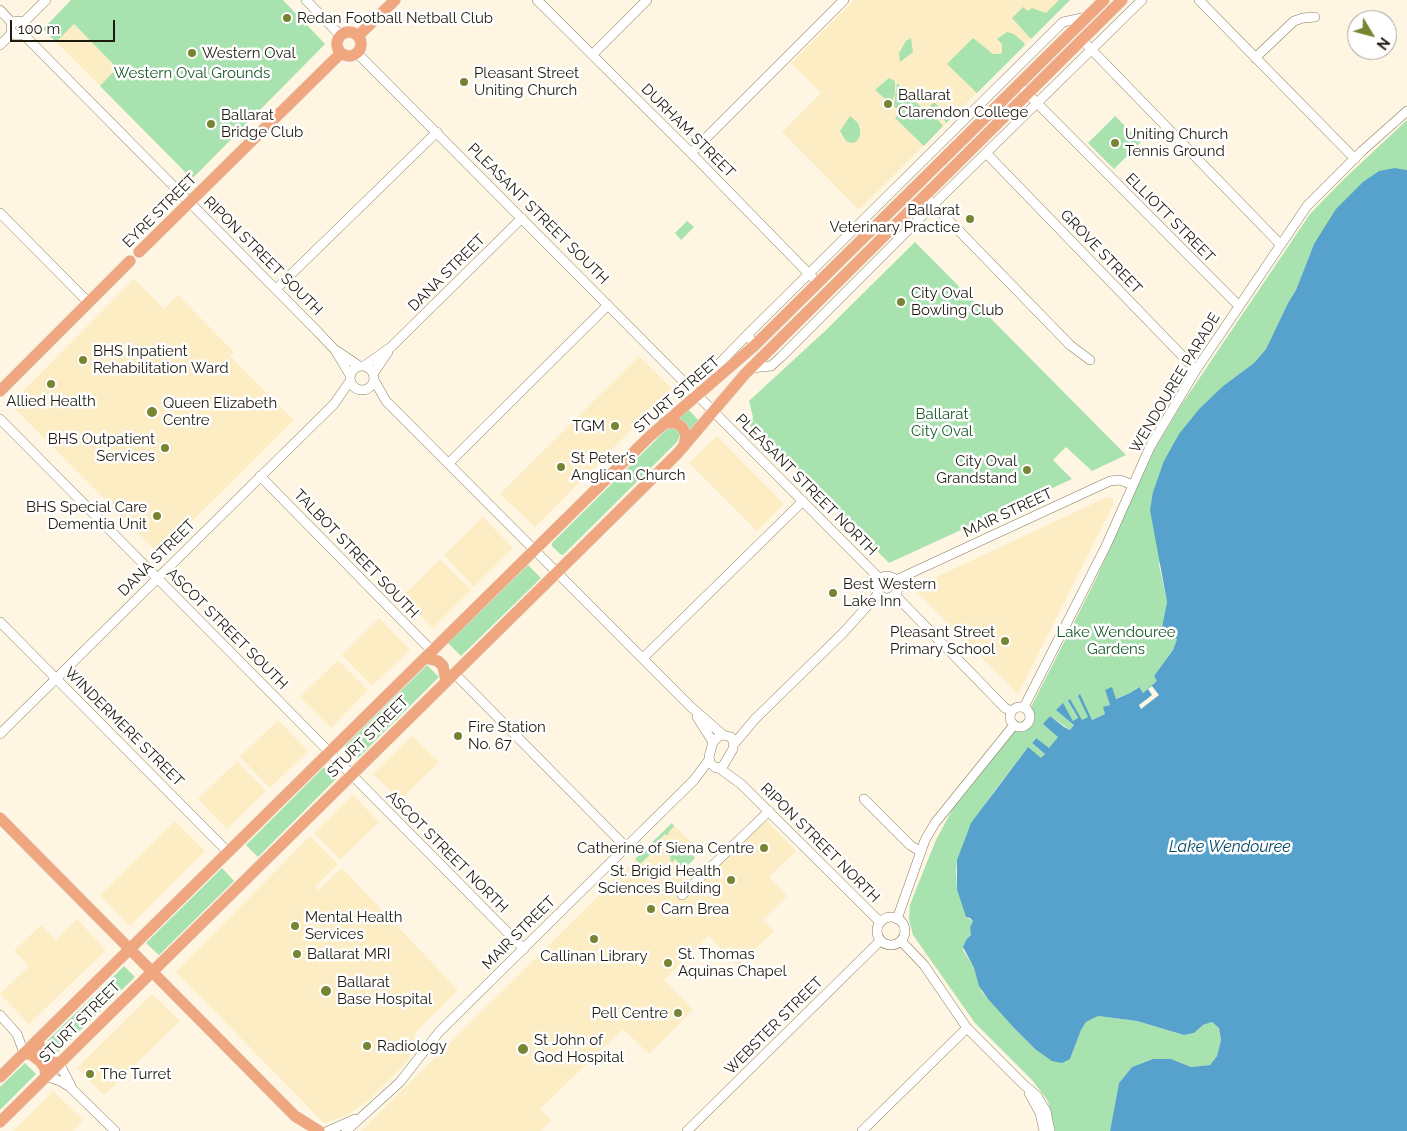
<!DOCTYPE html>
<html>
<head>
<meta charset="utf-8">
<style>
	body { margin:0 }
	#map { position:relative; width:1407px; height:1131px; overflow:hidden; background:#fef6e2; font-family:Raleway,sans-serif }
	canvas { display:block }
	.north { position:absolute; left:1347px; top:10px; width:50px; height:50px; box-sizing:border-box; background:#fff; border:1px solid #a5a39f; border-radius:50%; rotate:127deg; font-size:14px; font-weight:700; line-height:20px; text-align:center; color:#1f1a0e }
	.north::after { content:''; display:block; margin:auto; width:18px; height:22px; background:#778533; clip-path:polygon(50% 0,100% 100%,50% 72%,0 100%) }
	.scale { position:absolute; left:10px; top:20px; width:105px; height:22px; box-sizing:border-box; border:2px solid #1f1a0e; border-top:0; padding-left:6px; font-size:15px; line-height:18px; white-space:nowrap; color:#1f1a0e; -webkit-text-stroke:4px #fff; paint-order:stroke }
</style>
</head>
<body>
<div id="map">
<canvas width="1407" height="1131"></canvas>
<div class="north">N</div>
<div class="scale">100 m</div>
</div>
<script>
const ctx = document.querySelector('canvas').getContext('2d');
ctx.lineJoin = 'round';
function fill(path, color) {
  ctx.fillStyle = color;
  ctx.fill(path, 'evenodd');
}
function shape(rows) {
  const path = new Path2D();
  for (const r of rows) {
    if (r.length === 3) {
      path.moveTo(r[0] + r[2], r[1]);
      path.arc(r[0], r[1], r[2], 0, 2 * Math.PI);
      continue;
    }
    path.moveTo(r[0], r[1]);
    for (let i = 2; i < r.length; i += 2) path.lineTo(r[i], r[i + 1]);
  }
  return path;
}
function stroke(path, color, width, dash) {
  ctx.strokeStyle = color;
  ctx.lineWidth = width;
  ctx.lineCap = dash ? 'butt' : 'round';
  ctx.setLineDash(dash || []);
  ctx.stroke(path);
}
function write(font, color, halo, rows, align = 'center') {
  ctx.font = font + ' Raleway,sans-serif';
  ctx.lineWidth = 5;
  ctx.setLineDash([]);
  ctx.textBaseline = 'middle';
  ctx.strokeStyle = halo;
  ctx.fillStyle = color;
  for (const [text, x, y, turn = 0] of rows) {
    ctx.save();
    ctx.translate(x, y);
    ctx.rotate((+turn || 0) * Math.PI / 180);
    ctx.textAlign = isNaN(turn) ? turn : align;
    if (halo) ctx.strokeText(text, 0, 0);
    ctx.fillText(text, 0, 0);
    ctx.restore();
  }
}
const built = shape([
	[854,0,1070,0,859,210,782,132,821,93,791,63],
	[73,24,118,68,100,86,56,42],
	[134,279,164,309,178,295,234,352,230,356,294,420,159,554,10,404],
	[639,356,672,389,535,527,500,494],
	[717,436,784,504,757,531,689,463],
	[1110,497,1114,500,1112,507,1018,694,913,588,1105,498],
	[483,517,513,548,474,587,444,555],
	[440,559,471,590,433,628,402,597],
	[379,618,410,650,372,686,342,655],
	[338,660,368,690,331,728,300,697],
	[278,720,308,751,270,788,240,757],
	[412,736,439,762,400,800,373,774],
	[237,761,266,791,227,829,198,799],
	[353,795,379,822,340,860,314,833],
	[760,814,796,851,769,877,787,896,763,920,774,931,738,966,709,936,664,980,693,1010,649,1054,623,1029,540,1109,551,1120,541,1131,361,1131,672,823,701,852,684,869,694,879],
	[175,821,205,851,130,926,100,895],
	[310,836,338,864,315,887,319,890,342,868,458,990,416,1032,409,1060,369,1100,346,1116,324,1123,176,972],
	[77,919,106,950,29,1024,0,994,29,966,14,951,41,925,56,940],
	[152,994,180,1021,104,1095,77,1068],
	[53,1091,83,1120,73,1131,13,1131]
]);
const green = shape([
	[71,0,283,0,325,44,192,179,100,86,117,68,74,24,56,42,43,29],
	[1059,0,1070,0,1031,39,1012,18,1023,7,1028,11,1032,8,1046,13],
	[1007,32,1014,34,1023,42,1025,45,977,93,947,64,973,38,993,54,1001,54,1002,52,1002,44,997,39],
	[911,38,913,52,900,62,899,53,906,41],
	[889,78,895,81,895,94,891,104,875,90],
	[897,83,925,111,934,102,941,109,939,113,938,120,943,126,924,146,895,118,900,112,894,106],
	[945,110,952,110,956,114,946,123,942,116],
	[850,116,858,123,860,130,860,136,856,142,852,143,846,141,840,131],
	[1115,116,1141,142,1114,169,1088,143],
	[1407,120,1407,170,1395,168,1314,244,1296,290,1288,303,1266,349,1254,363,1223,386,1200,408,1159,565,1167,602,1161,632,1177,639,1173,650,1154,676,1158,681,1143,693,1138,687,1130,693,1115,699,1105,690,1110,705,1105,714,1092,720,1078,696,1089,717,1082,721,1070,700,1068,701,1078,719,1073,721,1063,704,1074,725,1070,730,1050,716,1044,724,1058,737,1049,749,1035,738,1032,743,1045,754,1041,759,1027,748,990,797,966,835,961,853,957,860,956,872,957,890,966,917,973,921,970,927,972,935,965,942,963,950,974,968,982,992,1014,1028,1035,1049,1070,1059,1081,1030,1086,1022,1098,1016,1137,1021,1184,1035,1194,1033,1203,1025,1212,1022,1219,1028,1221,1040,1217,1056,1210,1065,1191,1067,1171,1059,1153,1059,1132,1067,1119,1083,1110,1131,1055,1131,1048,1101,1032,1080,975,1023,913,935,909,919,910,905,915,892,936,840,952,810,1026,717,1095,581,1153,452,1180,407,1310,214,1343,180],
	[687,221,694,227,681,240,675,233],
	[915,242,1126,455,1092,471,1066,447,1053,460,1072,479,889,563,774,447,750,426,753,417,749,401,825,331],
	[688,409,699,421,688,435,674,420],
	[672,428,678,431,680,435,677,442,563,555,560,554,552,546,552,543,666,430],
	[528,565,541,578,461,656,448,643],
	[427,665,439,677,358,758,345,746],
	[324,767,336,779,258,857,246,845],
	[672,823,674,826,668,833,669,834,668,835,665,834,659,840,660,841,653,849,654,851,640,864,635,859],
	[685,843,689,845,687,852,689,852,695,858,684,869,675,859,672,862,670,860,671,858,667,854,669,852,666,849,672,846,681,855,683,852,680,848],
	[222,868,234,881,159,955,146,943],
	[124,966,135,977,58,1052,47,1041],
	[25,1063,36,1074,0,1110,0,1087]
]);
const water = shape([
	[1395,168,1407,170,1407,1131,1110,1131,1119,1083,1132,1067,1153,1059,1171,1059,1191,1067,1210,1065,1217,1056,1221,1040,1219,1028,1212,1022,1203,1025,1194,1033,1184,1035,1137,1021,1098,1016,1086,1022,1081,1030,1070,1059,1062,1063,1052,1061,1035,1049,1014,1028,988,999,979,986,974,968,963,947,966,940,971,935,970,927,973,921,970,918,966,917,957,890,957,860,971,823,1028,747,1041,758,1045,754,1032,743,1036,738,1049,748,1058,737,1043,724,1050,716,1064,727,1070,730,1074,725,1056,710,1063,703,1073,721,1078,718,1068,701,1070,699,1082,720,1088,717,1078,696,1080,694,1092,720,1105,714,1103,707,1110,705,1105,690,1112,687,1116,699,1130,693,1139,687,1143,693,1157,681,1154,676,1173,650,1177,639,1161,632,1167,602,1150,510,1153,492,1164,461,1179,434,1200,408,1223,386,1254,363,1266,349,1288,303,1296,290,1314,244,1336,209,1363,182,1379,171]
]);
const pier = shape([
	[1152,686,1159,695,1141,709,1139,705,1152,695,1148,689]
]);
const minor = shape([
	[306,0,341,36],
	[537,0,691,153,813,278],
	[1199,0,1355,159],
	[0,10,12,23],
	[18,28,7],
	[23,23,46,0],
	[23,34,315,329,335,350,350,375],
	[0,45,12,33],
	[1087,45,1280,244],
	[357,53,879,578],
	[593,54,647,0],
	[1255,58,1294,21,1303,18,1315,17],
	[1024,90,1239,306],
	[691,153,844,0],
	[986,153,1196,370],
	[930,201,1070,345,1090,360],
	[0,213,89,303],
	[276,289,437,132],
	[754,346,748,334,1063,22,1087,17],
	[337,351,359,366],
	[362,378,12],
	[364,366,391,347,522,218],
	[751,368,771,366,781,357,933,205,1142,0],
	[713,370,748,334],
	[373,374,388,352],
	[374,380,386,401,690,706,723,735],
	[0,419,524,949],
	[449,463,608,305],
	[260,476,432,651],
	[887,587,11],
	[896,580,1110,481,1120,480,1133,485],
	[895,595,1005,708,1011,711],
	[0,622,228,852],
	[643,658,803,501],
	[454,673,626,847],
	[1020,717,10],
	[1024,707,1106,546,1150,447,1196,370,1307,206,1362,151,1407,111],
	[697,717,713,742],
	[0,734,334,404,350,381],
	[723,735,731,737,733,741,733,749,723,766,716,768,710,763,709,757,713,742,719,736,723,735],
	[734,744,755,719,843,633,878,594],
	[719,768,741,784,880,922],
	[864,799,910,845,921,852],
	[682,895,769,811],
	[891,931,14],
	[897,919,925,840,935,823,1014,725],
	[901,941,924,965,967,1028,1023,1084,1037,1096,1046,1111,1050,1131],
	[0,1015,17,1034,24,1053],
	[59,1063,71,1086],
	[46,1076,60,1081,70,1087,115,1131],
	[1029,1093,1040,1113,1044,1131],
	[328,1131,355,1119],
	[346,1131,400,1082,439,1032,694,780,709,760],
	[687,1131,880,941],
	[862,1131,967,1028]
]);
const major = shape([
	[349,44,12],
	[358,36,395,0],
	[139,252,341,53],
	[0,391,130,261],
	[664,423,676,423,682,427,686,435,684,446],
	[425,658,438,661,443,666,446,681],
	[0,818,295,1116,319,1131],
	[37,1040,43,1054,52,1062,59,1063],
	[24,1053,32,1055,40,1061,45,1068,46,1076],
	[0,1077,650,436,754,346,1104,0],
	[0,1122,677,454,745,374,1122,0]
]);
const markers = [
	[287,18,5,"#778533"],
	[192,53,5,"#778533"],
	[464,82,5,"#778533"],
	[888,104,5,"#778533"],
	[211,124,5,"#778533"],
	[1115,143,5,"#778533"],
	[970,219,5,"#778533"],
	[901,302,5,"#778533"],
	[83,360,5,"#778533"],
	[51,384,5,"#778533"],
	[152,412,6,"#778533"],
	[615,426,5,"#778533"],
	[165,448,5,"#778533"],
	[561,467,5,"#778533"],
	[1027,470,5,"#778533"],
	[157,516,5,"#778533"],
	[833,593,5,"#778533"],
	[1005,641,5,"#778533"],
	[458,736,5,"#778533"],
	[764,848,5,"#778533"],
	[731,880,5,"#778533"],
	[651,909,5,"#778533"],
	[295,926,5,"#778533"],
	[594,939,5,"#778533"],
	[297,954,5,"#778533"],
	[668,963,5,"#778533"],
	[326,991,6,"#778533"],
	[678,1013,5,"#778533"],
	[367,1046,5,"#778533"],
	[523,1049,6,"#778533"],
	[90,1074,5,"#778533"]
];
const poiNames = [
	["Redan Football Netball Club",297,18],
	["Western Oval",202,53],
	["Pleasant Street",474,73],
	["Uniting Church",474,90],
	["Ballarat",898,95],
	["Clarendon College",898,112],
	["Ballarat",221,115],
	["Bridge Club",221,132],
	["Uniting Church",1125,134],
	["Tennis Ground",1125,151],
	["Ballarat",960,210,"right"],
	["Veterinary Practice",960,227,"right"],
	["City Oval",911,293],
	["Bowling Club",911,310],
	["BHS Inpatient",93,351],
	["Rehabilitation Ward",93,368],
	["Allied Health",51,401,"center"],
	["Queen Elizabeth",163,403],
	["Centre",163,420],
	["TGM",605,426,"right"],
	["BHS Outpatient",155,439,"right"],
	["Services",155,456,"right"],
	["St Peter's",571,458],
	["Anglican Church",571,475],
	["City Oval",1017,461,"right"],
	["Grandstand",1017,478,"right"],
	["BHS Special Care",147,507,"right"],
	["Dementia Unit",147,524,"right"],
	["Best Western",843,584],
	["Lake Inn",843,601],
	["Pleasant Street",995,632,"right"],
	["Primary School",995,649,"right"],
	["Fire Station",468,727],
	["No. 67",468,744],
	["Catherine of Siena Centre",754,848,"right"],
	["St. Brigid Health",721,871,"right"],
	["Sciences Building",721,888,"right"],
	["Carn Brea",661,909],
	["Mental Health",305,917],
	["Services",305,934],
	["Ballarat MRI",307,954],
	["St. Thomas",678,954],
	["Aquinas Chapel",678,971],
	["Callinan Library",594,956,"center"],
	["Ballarat",337,982],
	["Base Hospital",337,999],
	["Pell Centre",668,1013,"right"],
	["St John of",534,1040],
	["God Hospital",534,1057],
	["Radiology",377,1046],
	["The Turret",100,1074]
];
const parkNames = [
	["Western Oval Grounds",192,73],
	["Ballarat",942,414],
	["City Oval",942,431],
	["Lake Wendouree",1116,632],
	["Gardens",1116,649]
];
const streetNames = [
	["DURHAM STREET",688,131,45],
	["EYRE STREET",160,211,-45],
	["PLEASANT STREET SOUTH",538,214,45],
	["ELLIOTT STREET",1170,218,45],
	["GROVE STREET",1101,252,46],
	["RIPON STREET SOUTH",263,256,45],
	["DANA STREET",447,273,-45],
	["WENDOUREE PARADE",1175,383,-59],
	["STURT STREET",677,395,-41],
	["PLEASANT STREET NORTH",806,485,45],
	["MAIR STREET",1008,513,-25],
	["TALBOT STREET SOUTH",356,554,46],
	["DANA STREET",157,558,-45],
	["ASCOT STREET SOUTH",227,629,45],
	["WINDERMERE STREET",124,727,45],
	["STURT STREET",368,737,-45],
	["RIPON STREET NORTH",820,843,45],
	["ASCOT STREET NORTH",447,852,45],
	["MAIR STREET",519,933,-45],
	["STURT STREET",80,1022,-45],
	["WEBSTER STREET",774,1026,-45]
];
const waterNames = [
	["Lake Wendouree",1230,847]
];
fill(built, '#fdedc4');
fill(green, '#a7e2af');
fill(water, '#56a2cd');
fill(pier, '#fef6e2');
stroke(minor, '#897d5f', 10);
stroke(major, '#e0dfdd', 12);
stroke(minor, '#fff', 9);
stroke(major, '#f0a67e', 11);
for (const [x, y, r, color] of markers) {
  const dot = new Path2D();
  dot.arc(x, y, r, 0, 2 * Math.PI);
  ctx.fillStyle = color;
  ctx.fill(dot);
  stroke(dot, '#fff', 2);
}
write('15px', '#1f1a0e', '#fff', poiNames, 'left');
write('15px', '#185a28', '#fff', parkNames);
write('15px', '#1f1a0e', '#fff', streetNames);
write('italic 16px', '#044563', '#fff', waterNames);
</script>
</body>
</html>
